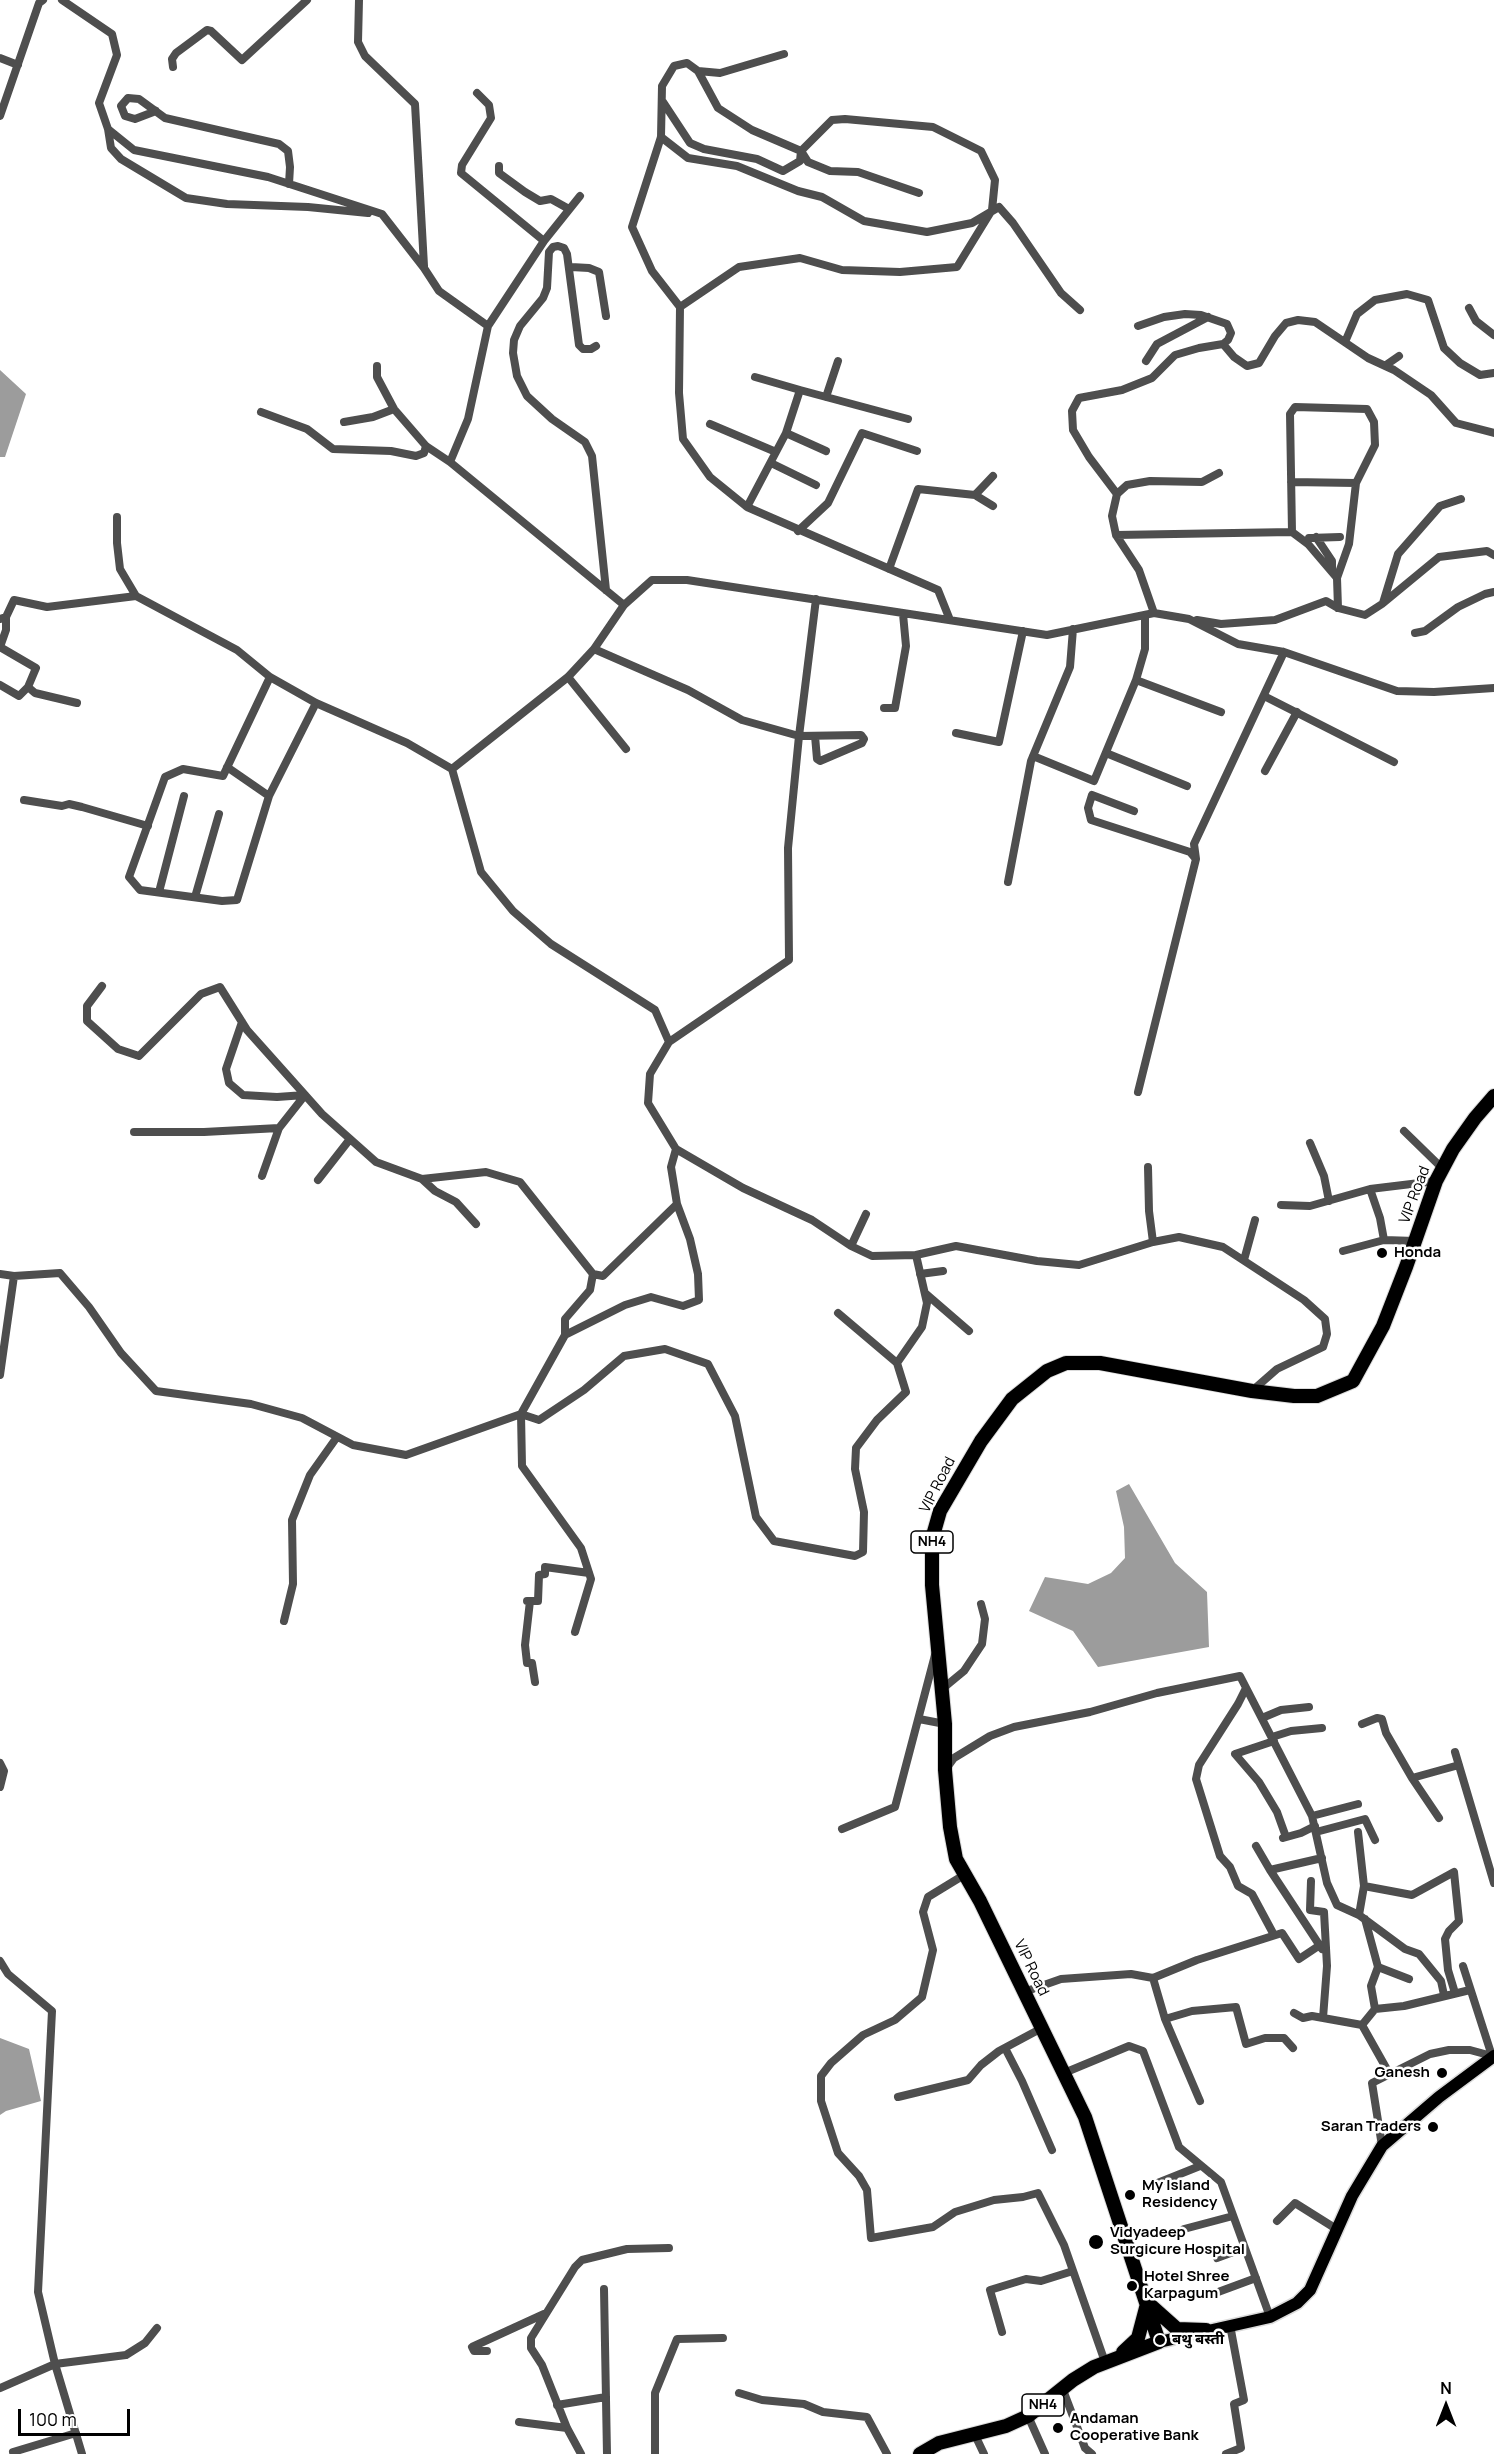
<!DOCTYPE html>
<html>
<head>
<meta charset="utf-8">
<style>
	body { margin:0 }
	#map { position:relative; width:1494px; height:2454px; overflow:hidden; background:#fff; font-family:Manrope,sans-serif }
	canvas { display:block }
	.north { position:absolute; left:1416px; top:2376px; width:60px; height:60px; -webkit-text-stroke:4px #fff; paint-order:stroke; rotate:0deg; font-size:16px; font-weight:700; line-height:24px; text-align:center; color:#000 }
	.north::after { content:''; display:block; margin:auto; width:21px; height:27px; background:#000; clip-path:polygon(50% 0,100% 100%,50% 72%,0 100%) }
	.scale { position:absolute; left:18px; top:2409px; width:112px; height:27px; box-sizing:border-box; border:3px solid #000; border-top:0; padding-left:8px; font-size:18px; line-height:21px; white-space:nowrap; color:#000; -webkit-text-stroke:4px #fff; paint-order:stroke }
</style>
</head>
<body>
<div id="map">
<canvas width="1494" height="2454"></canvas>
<div class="north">N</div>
<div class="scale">100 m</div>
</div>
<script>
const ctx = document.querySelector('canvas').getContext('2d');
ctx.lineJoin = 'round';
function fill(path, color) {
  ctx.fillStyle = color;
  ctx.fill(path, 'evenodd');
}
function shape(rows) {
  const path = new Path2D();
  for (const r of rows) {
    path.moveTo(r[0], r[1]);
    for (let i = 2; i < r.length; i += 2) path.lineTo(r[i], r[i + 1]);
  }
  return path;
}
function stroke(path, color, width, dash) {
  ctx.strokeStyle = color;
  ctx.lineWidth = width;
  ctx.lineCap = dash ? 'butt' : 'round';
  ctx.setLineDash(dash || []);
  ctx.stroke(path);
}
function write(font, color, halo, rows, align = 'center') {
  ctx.font = font + ' Manrope,"Noto Sans Devanagari",sans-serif';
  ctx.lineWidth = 5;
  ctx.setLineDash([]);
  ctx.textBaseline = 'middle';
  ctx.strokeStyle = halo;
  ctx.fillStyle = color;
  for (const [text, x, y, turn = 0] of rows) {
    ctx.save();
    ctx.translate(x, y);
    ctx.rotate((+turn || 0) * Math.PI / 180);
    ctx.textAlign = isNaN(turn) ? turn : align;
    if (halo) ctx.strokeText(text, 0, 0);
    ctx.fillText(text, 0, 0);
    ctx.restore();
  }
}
const water = shape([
	[0,370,26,394,5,457,0,457],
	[1129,1484,1175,1563,1207,1592,1209,1647,1098,1667,1073,1631,1029,1611,1045,1577,1088,1584,1111,1573,1125,1558,1124,1527,1116,1491],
	[0,2038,29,2049,41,2101,6,2111,0,2115]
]);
const street = shape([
	[62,0,112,34,117,55,99,103,108,129,134,150,268,177,382,214,424,268,439,291,488,326,468,419,450,462,624,605],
	[359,0,358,42,365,56,415,104,424,266],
	[0,58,18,65],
	[173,67,172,59,176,53,207,30,211,31,242,60,307,0],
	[698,71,720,73,784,54],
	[477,93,489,105,491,118,462,165,461,173,544,241],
	[663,102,690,143,704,149,757,159,783,171,800,161,801,151,808,162,830,171,858,172,919,193],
	[156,111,135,119,125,116,121,106,128,98,139,99,165,118,279,144,288,151,290,167,289,184],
	[0,116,39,3,43,0],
	[108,129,111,148,121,159,186,198,227,204,308,207,368,213],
	[661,137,688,158,737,166,798,191,822,197,864,221,927,232,972,223,999,207,1013,223,1061,293,1080,310],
	[499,166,499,173,525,192,540,201,551,199,569,209],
	[571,267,589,268,599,272,606,316],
	[680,307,739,267,800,258,842,270,900,272,957,267,992,210,995,180,981,151,933,127,845,119,832,120,801,151,752,130,718,108,698,71,687,63,674,66,662,86,661,137,632,227,652,271,680,307,679,393,683,439,710,477,747,507,938,590,950,620],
	[1469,308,1476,321,1494,335],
	[488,326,544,241,580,196],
	[1138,326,1164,317,1185,314,1201,315,1227,324,1231,333,1228,340,1223,344],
	[1345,342,1357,314,1375,300,1407,294,1428,300,1444,348,1460,363,1480,375,1494,373],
	[596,346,591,349,583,349,579,345,567,254,564,248,558,246,553,247,549,252,547,288,543,298,520,326,514,340,513,353,517,376,527,396,552,419,585,442,592,456,606,590],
	[1146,361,1157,344,1208,317],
	[1386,365,1399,356],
	[377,366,377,377,394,409,426,446,450,462],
	[800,390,908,419],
	[826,397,838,361],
	[261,412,307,429,333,449,391,451,416,456,424,453,426,446],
	[344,422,373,417,394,409],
	[710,424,776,452],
	[786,433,826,451],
	[771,463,816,485],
	[1291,482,1356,483],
	[1117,494,1127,485,1150,481,1202,482,1219,473],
	[975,495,993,476],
	[747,507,786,433,800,390,755,377],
	[117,517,117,543,120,569,136,596],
	[798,531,828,503,862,433,917,451],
	[1292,532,1290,414,1295,407,1367,409,1374,422,1375,445,1356,483,1349,544,1337,578],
	[1116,535,1292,532,1308,544,1337,578,1338,608],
	[1316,537,1332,561,1332,571],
	[1309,538,1340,537],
	[889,569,918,489,975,495,993,506],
	[1383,603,1398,554,1440,506,1461,499],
	[1154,613,1139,570,1116,535,1112,516,1117,494,1089,457,1073,430,1072,411,1079,398,1122,390,1152,378,1175,355,1199,348,1223,344,1234,357,1247,366,1259,363,1275,336,1286,323,1298,320,1315,322,1368,358,1394,370,1431,395,1456,423,1494,433],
	[0,619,6,617,14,600,47,607,136,596,237,650,270,677,316,703,407,743,452,769,481,872,513,911,551,944,655,1010,669,1042,650,1074,648,1103,676,1149,743,1188,812,1220,851,1246,872,1256,916,1255,956,1246,1037,1261,1079,1265,1153,1242,1179,1237,1223,1247,1304,1300,1325,1319,1327,1334,1323,1347,1277,1369,1253,1390],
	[1197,620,1221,624,1275,620,1326,601,1338,608,1365,615,1382,604,1439,557,1487,551,1494,555],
	[1415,633,1425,631,1458,607,1485,594,1494,592],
	[0,647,36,668,28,687,35,693,77,703],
	[0,647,6,630,6,617],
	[594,649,688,690,742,720,799,736,861,735,864,739,862,743,820,761,817,759,815,736],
	[270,677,223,776,183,769,165,777,129,877,140,890,222,901,237,900,269,796,316,703],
	[568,677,626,749],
	[1136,680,1221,712],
	[0,685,19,696,28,687],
	[1264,696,1394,762],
	[884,708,895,708,906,646,903,614],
	[956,733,999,742,1023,631],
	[1106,753,1187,786],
	[1033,756,1094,781,1136,680,1145,649,1145,615],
	[227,767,269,796],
	[452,769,568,677,594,649,624,605,652,580,687,580,1047,635,1154,613,1189,619,1238,644,1284,652,1397,691,1434,692,1494,688],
	[1265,771,1297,712],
	[24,800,62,806,69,804,82,807,148,826],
	[1134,811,1092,795,1088,808,1091,820,1190,852,1195,858],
	[1008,882,1031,761,1070,667,1073,629],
	[159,892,184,796],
	[195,897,219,814],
	[102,986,87,1006,87,1021,118,1049,139,1056,201,994,220,987,247,1030,322,1114,376,1162,422,1179,486,1172,520,1182,593,1274,590,1290,565,1319,565,1335,521,1414,522,1466,581,1548,591,1579,575,1632],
	[242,1022,226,1069,229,1083,243,1095,277,1097,305,1095,279,1128,262,1176],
	[669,1042,789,960,788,848,799,736,816,599],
	[1138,1092,1196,859,1194,844,1284,652],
	[1404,1131,1443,1169],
	[134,1132,204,1132,279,1128],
	[1310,1143,1324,1176,1329,1201],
	[1148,1167,1149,1211,1153,1242],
	[422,1179,435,1191,456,1202,476,1224],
	[318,1180,350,1139],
	[1370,1189,1380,1218,1384,1240],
	[1281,1205,1310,1206,1370,1189,1436,1181],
	[851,1246,866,1214],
	[1343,1251,1384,1240,1415,1241],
	[1244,1260,1255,1220],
	[0,1274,14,1276,60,1273,89,1307,121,1353,156,1391,251,1404,302,1418,353,1445,406,1455,521,1414,539,1420,584,1390,624,1356,665,1349,708,1364,735,1416,756,1517,774,1541,855,1556,863,1552,864,1512,855,1469,856,1448,877,1420,906,1392,897,1363,922,1327,927,1303,916,1255],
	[593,1274,603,1276,677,1204],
	[920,1274,943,1271],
	[925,1293,969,1331],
	[838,1313,897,1363],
	[565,1335,625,1305,651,1297,683,1306,699,1300,698,1274,690,1239,677,1204,671,1167,676,1149],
	[0,1375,14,1276],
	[527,1601,538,1601,539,1575,545,1574,545,1567,589,1573],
	[530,1601,525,1645,527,1663,532,1663,535,1682],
	[284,1621,293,1584,292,1520,310,1475,337,1437],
	[1246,1688,1238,1704,1199,1765,1196,1779,1220,1856,1230,1867,1238,1886,1252,1894,1274,1935],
	[941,1690,964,1671,982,1644,985,1619,981,1604],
	[1262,1718,1281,1710,1309,1707],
	[919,1719,945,1724],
	[1362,1724,1377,1718,1382,1719,1386,1733,1412,1778,1439,1818],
	[1272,1737,1291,1731,1322,1728],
	[1274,1741,1235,1754,1259,1782,1277,1812,1286,1837],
	[1455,1752,1494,1883],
	[0,1763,4,1771,0,1787],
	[946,1769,954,1758,990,1736,1014,1727,1090,1712,1157,1693,1240,1676,1312,1816,1327,1883,1337,1905,1359,1915,1405,1949,1419,1954,1441,1981,1444,1995],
	[1412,1778,1459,1765],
	[1312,1816,1358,1804],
	[842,1829,895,1807,935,1655],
	[1316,1832,1365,1819,1375,1840],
	[1358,1832,1364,1886,1359,1915],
	[1283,1838,1301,1833,1315,1826],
	[1256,1846,1270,1870,1322,1858],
	[1270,1870,1322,1949],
	[964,1875,928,1897,923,1912,933,1950,922,1997,895,2020,863,2035,831,2063,821,2076,821,2101,838,2153,859,2176,867,2190,871,2238,933,2227,955,2212,994,2200,1023,2197,1038,2193,1064,2245,1105,2362],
	[1311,1881,1310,1910,1324,1912,1327,1966,1323,2018],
	[1364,1886,1412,1895,1454,1872,1459,1921,1449,1931,1445,1939,1448,1970,1455,1993],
	[0,1961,8,1974,52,2011,38,2292,55,2364,82,2454],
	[1463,1966,1492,2056],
	[1378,1967,1409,1979],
	[1153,1978,1165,2019,1192,2011,1236,2007,1246,2044,1265,2038,1284,2038,1293,2048],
	[1024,1992,1061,1979,1131,1974,1153,1978,1197,1960,1282,1933,1299,1959,1320,1945],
	[1375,2009,1404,2006,1470,1990],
	[1294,2013,1303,2018,1312,2016,1362,2025,1389,2073],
	[1165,2019,1200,2101],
	[1362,2025,1375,2009,1371,1986,1378,1967,1365,1919],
	[1005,2048,1022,2081,1052,2150],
	[1064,2073,1129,2046,1143,2051,1179,2147,1221,2182,1270,2317],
	[898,2097,968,2080,981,2065,999,2051,1042,2028],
	[1382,2146,1372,2083,1430,2054,1449,2050,1470,2050,1492,2056],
	[1150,2186,1200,2166],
	[1277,2221,1295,2203,1338,2230],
	[1184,2229,1233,2216],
	[1217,2258,1244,2248],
	[604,2289,607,2454],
	[1210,2295,1256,2278],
	[1002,2332,990,2290,1026,2279,1041,2281,1073,2271],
	[487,2351,474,2351,472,2347,544,2314],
	[0,2388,55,2364,126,2355,145,2343,157,2328],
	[1063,2390,1085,2448,1092,2454],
	[739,2393,762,2400,804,2404,823,2412,867,2417,887,2454],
	[557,2405,606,2397],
	[1028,2416,1045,2454],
	[519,2422,567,2428],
	[975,2435,984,2454],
	[13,2452,76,2433],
	[581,2454,567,2428,542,2365,531,2348,531,2338,575,2267,582,2260,627,2249,669,2248],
	[655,2454,655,2393,677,2339,723,2338],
	[1226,2454,1241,2448,1234,2404,1244,2400,1230,2325]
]);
const primary = shape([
	[1159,2342,1270,2317,1297,2303,1310,2290,1352,2196,1382,2146,1439,2097,1494,2056]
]);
const highway = shape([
	[1149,2304,1177,2329,1206,2330],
	[1123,2352,1138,2338,1147,2304],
	[920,2454,939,2443,1006,2426,1028,2416,1073,2380,1094,2367,1159,2342,1085,2117,980,1901,956,1859,950,1827,945,1770,945,1724,932,1585,932,1539,940,1511,981,1441,1012,1399,1047,1371,1066,1363,1100,1363,1252,1391,1294,1396,1317,1396,1353,1381,1383,1326,1406,1267,1436,1181,1453,1149,1475,1118,1494,1096]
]);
const markers = [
	[1382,1253,6,"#000"],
	[1442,2073,6,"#000"],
	[1433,2127,6,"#000"],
	[1130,2195,6,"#000"],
	[1096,2242,8,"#000"],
	[1132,2286,6,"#000"],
	[1160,2340,6,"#000"],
	[1058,2428,6,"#000"]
];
const shields = [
	[932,1542,42],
	[1043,2405,42]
];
const shieldNames = [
	["NH4",932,1542],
	["NH4",1043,2405]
];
const streetNames = [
	["VIP Road",1415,1195,-69],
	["VIP Road",938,1485,-63],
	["VIP Road",1031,1968,64]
];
const poiNames = [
	["Honda",1394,1253],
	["Ganesh",1430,2073,"right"],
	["Saran Traders",1421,2127,"right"],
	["My Island",1142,2186],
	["Residency",1142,2203],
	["Vidyadeep",1110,2233],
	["Surgicure Hospital",1110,2250],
	["Hotel Shree",1144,2277],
	["Karpagum",1144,2294],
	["बथु बस्ती",1172,2340],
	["Andaman",1070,2419],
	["Cooperative Bank",1070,2436]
];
fill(water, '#9c9c9c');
stroke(primary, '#dbdbdb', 15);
stroke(highway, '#dbdbdb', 16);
stroke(street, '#4e4e4e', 8);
stroke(primary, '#000', 12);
stroke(highway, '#000', 14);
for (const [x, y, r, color] of markers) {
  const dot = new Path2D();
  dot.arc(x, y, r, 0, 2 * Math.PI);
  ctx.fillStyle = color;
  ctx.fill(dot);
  stroke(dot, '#fff', 2);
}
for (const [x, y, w] of shields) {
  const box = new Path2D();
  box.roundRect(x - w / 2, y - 11, w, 22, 4.5);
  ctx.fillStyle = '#fff';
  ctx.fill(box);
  stroke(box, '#000', 1.5);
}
write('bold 14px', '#000', null, shieldNames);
write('15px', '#000', '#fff', streetNames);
write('bold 15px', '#000', '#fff', poiNames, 'left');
</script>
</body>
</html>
